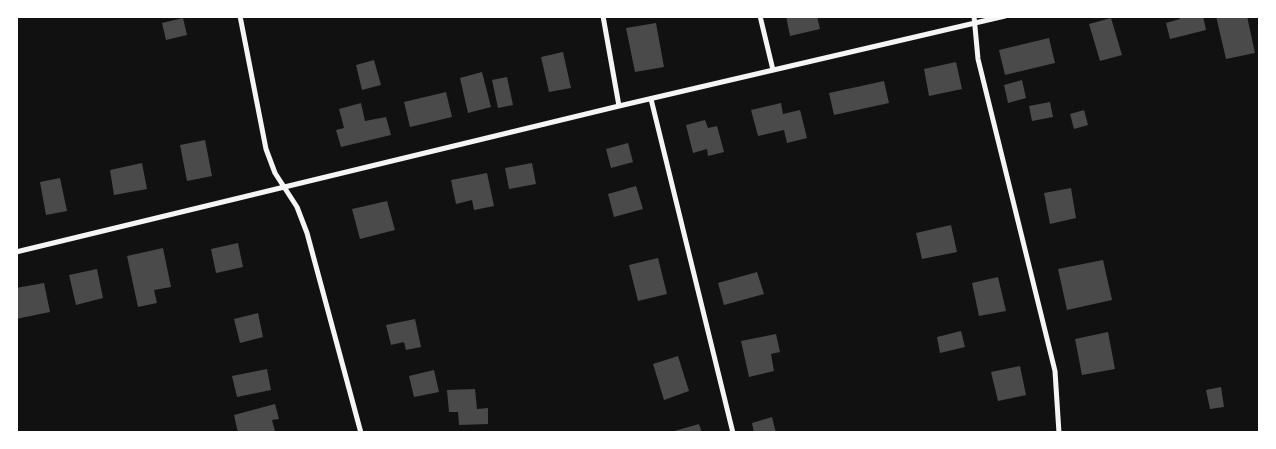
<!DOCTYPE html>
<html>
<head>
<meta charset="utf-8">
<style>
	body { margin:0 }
	#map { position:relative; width:1276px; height:449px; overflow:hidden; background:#111; font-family:"Crimson Pro",serif }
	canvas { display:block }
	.frame { position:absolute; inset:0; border:18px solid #fff; pointer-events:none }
</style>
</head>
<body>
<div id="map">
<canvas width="1276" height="449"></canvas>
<div class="frame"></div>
</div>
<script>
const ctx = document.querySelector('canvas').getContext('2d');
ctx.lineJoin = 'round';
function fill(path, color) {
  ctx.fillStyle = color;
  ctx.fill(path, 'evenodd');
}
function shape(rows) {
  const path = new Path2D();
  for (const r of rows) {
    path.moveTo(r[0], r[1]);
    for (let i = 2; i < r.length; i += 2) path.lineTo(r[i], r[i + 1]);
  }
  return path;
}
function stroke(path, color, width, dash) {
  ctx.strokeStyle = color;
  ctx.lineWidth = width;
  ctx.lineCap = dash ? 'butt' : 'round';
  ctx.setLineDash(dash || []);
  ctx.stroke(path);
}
const building = shape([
	[786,16,817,16,820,29,790,36],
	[1179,16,1203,16,1206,30,1170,39,1166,23,1180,19],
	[1216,16,1247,16,1255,53,1226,59],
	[183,18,187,35,166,40,162,23],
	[1111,18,1122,55,1100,61,1089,24],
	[656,23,664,67,635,72,626,28],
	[1049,38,1055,63,1005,75,999,50],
	[563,52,571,88,549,92,541,57],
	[374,60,381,85,362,90,356,65],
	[956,62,962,89,929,96,924,69],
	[482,72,491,107,468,113,460,78],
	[507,77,513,105,498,108,492,80],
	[1022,80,1026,98,1008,103,1004,85],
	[884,81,889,103,834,115,829,93],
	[446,92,452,117,410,127,404,102],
	[1050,102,1053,117,1032,121,1029,106],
	[361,103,365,121,386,117,391,135,341,147,336,130,344,128,339,109],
	[781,103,783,114,800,110,807,138,787,143,784,130,758,136,751,110],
	[1084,110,1088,125,1074,129,1070,114],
	[705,120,708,128,717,126,724,152,708,156,707,149,693,153,686,125],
	[205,140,212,176,187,181,180,145],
	[628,143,633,162,611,168,606,149],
	[142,163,147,189,114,195,110,170],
	[532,163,536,184,509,189,505,168],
	[487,173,494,206,474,210,472,200,456,204,451,180],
	[60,178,67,211,46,215,40,182],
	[636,186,643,209,614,217,608,194],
	[1071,188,1076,218,1050,224,1044,193],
	[387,201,395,230,360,239,352,209],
	[951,225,957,252,922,259,916,233],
	[238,243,243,267,216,273,211,249],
	[163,248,171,287,154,290,157,303,138,307,127,256],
	[658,258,667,294,638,301,629,265],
	[1103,260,1112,300,1067,310,1058,269],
	[97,269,103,298,76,305,69,275],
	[757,272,764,294,724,305,718,283],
	[998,277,1006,311,979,316,972,283],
	[44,283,50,312,16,319,16,288],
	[258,313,263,337,240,343,234,319],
	[415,319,421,347,406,350,404,342,391,345,386,325],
	[961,331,965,347,940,353,937,337],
	[1108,332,1115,369,1082,375,1075,339],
	[776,334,780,352,771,354,774,371,749,377,741,341],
	[678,356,689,391,664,400,653,364],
	[1020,366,1026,395,998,401,991,372],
	[267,369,271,390,237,397,232,376],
	[434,370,439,392,414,397,409,376],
	[1221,387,1224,407,1210,409,1206,390],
	[475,389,477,409,488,408,488,424,459,425,458,412,449,412,447,390],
	[275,404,279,419,272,420,275,431,238,433,234,415],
	[772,417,776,433,754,433,752,423],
	[699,424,702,433,671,433,671,432]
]);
const minor = shape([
	[240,16,266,149,275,173,297,207,307,233,361,433],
	[603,16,619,106],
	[760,16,773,70],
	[974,16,978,59,1055,371,1059,433],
	[651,99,733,433],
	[16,252,619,106,1005,16]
]);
fill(building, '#4a4a4a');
stroke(minor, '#f5f5f5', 5);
</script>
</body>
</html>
